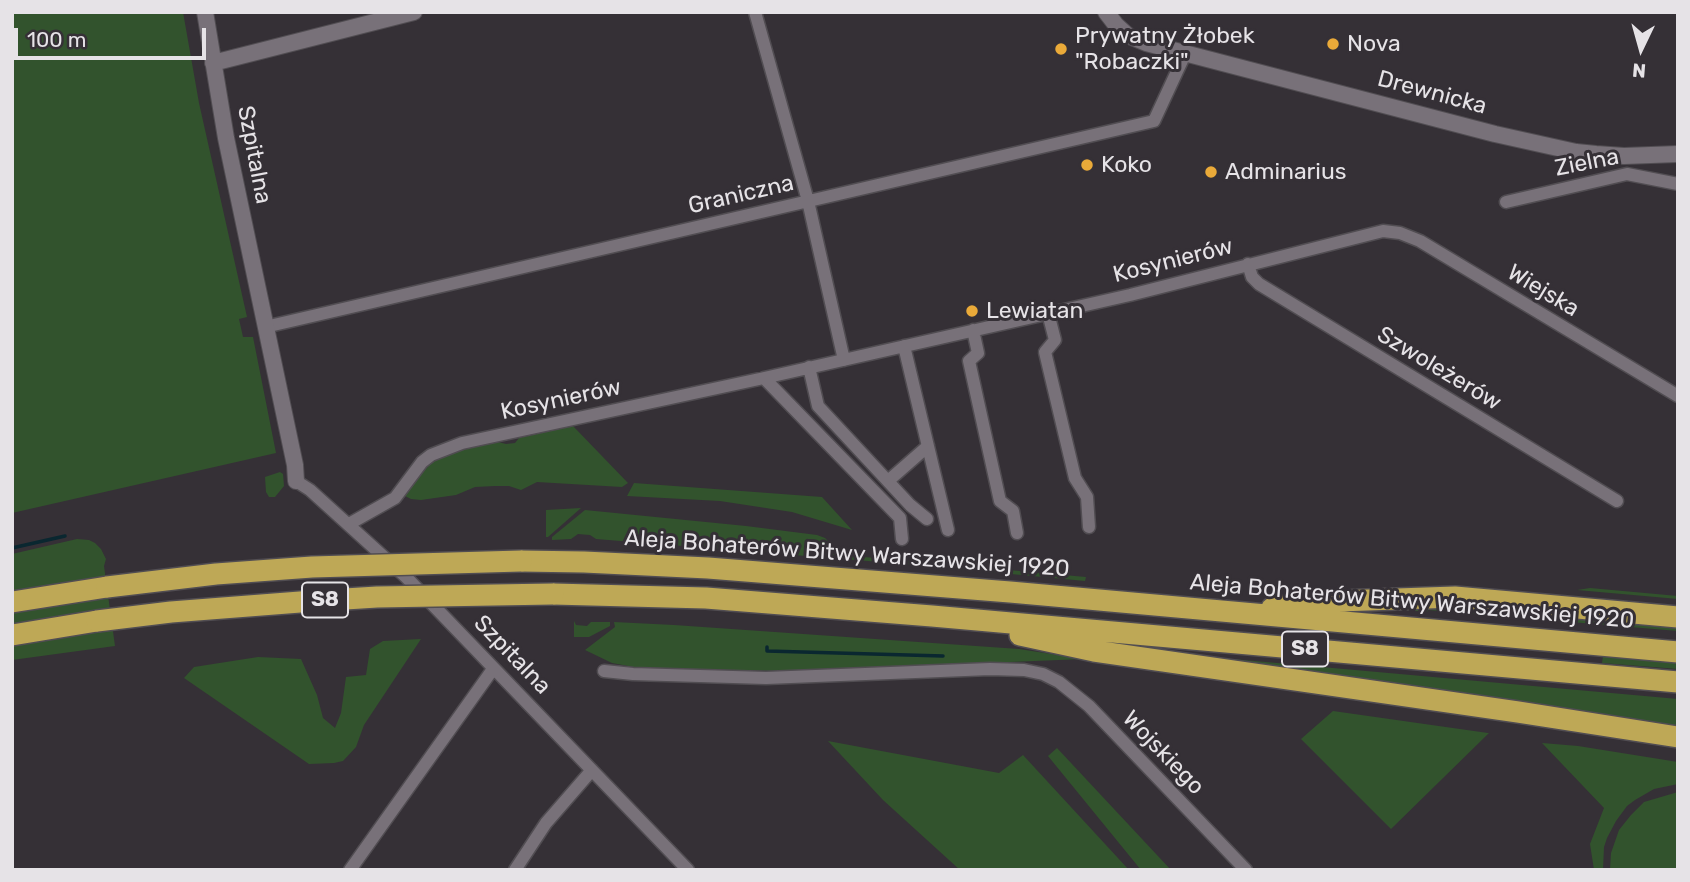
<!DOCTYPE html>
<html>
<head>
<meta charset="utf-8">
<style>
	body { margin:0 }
	#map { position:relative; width:1690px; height:882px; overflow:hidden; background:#353036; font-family:Rubik,sans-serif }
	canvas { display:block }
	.frame { position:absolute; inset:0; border:14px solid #e6e3e7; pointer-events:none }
	.north { position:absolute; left:1606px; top:14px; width:70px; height:70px; -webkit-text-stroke:5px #353036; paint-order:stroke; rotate:185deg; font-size:19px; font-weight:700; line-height:28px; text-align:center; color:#e6e3e7 }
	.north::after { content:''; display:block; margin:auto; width:24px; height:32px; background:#e6e3e7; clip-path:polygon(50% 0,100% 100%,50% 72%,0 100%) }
	.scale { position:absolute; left:14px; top:28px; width:192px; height:32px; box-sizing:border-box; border:4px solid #e6e3e7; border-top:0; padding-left:9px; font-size:21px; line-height:24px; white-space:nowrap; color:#e6e3e7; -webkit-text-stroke:5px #353036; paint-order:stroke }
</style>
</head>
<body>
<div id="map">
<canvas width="1690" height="882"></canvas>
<div class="frame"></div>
<div class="north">N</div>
<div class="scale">100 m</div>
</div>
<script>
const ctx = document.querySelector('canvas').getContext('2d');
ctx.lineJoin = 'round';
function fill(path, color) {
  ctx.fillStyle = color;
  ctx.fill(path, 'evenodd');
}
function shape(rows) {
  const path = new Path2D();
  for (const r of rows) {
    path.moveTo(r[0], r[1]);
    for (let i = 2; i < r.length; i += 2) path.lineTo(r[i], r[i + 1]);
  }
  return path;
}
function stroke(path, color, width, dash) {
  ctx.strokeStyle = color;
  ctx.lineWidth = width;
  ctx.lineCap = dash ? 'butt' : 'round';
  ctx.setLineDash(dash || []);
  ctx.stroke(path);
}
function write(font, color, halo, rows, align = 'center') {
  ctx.font = font + ' Rubik,sans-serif';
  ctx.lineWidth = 6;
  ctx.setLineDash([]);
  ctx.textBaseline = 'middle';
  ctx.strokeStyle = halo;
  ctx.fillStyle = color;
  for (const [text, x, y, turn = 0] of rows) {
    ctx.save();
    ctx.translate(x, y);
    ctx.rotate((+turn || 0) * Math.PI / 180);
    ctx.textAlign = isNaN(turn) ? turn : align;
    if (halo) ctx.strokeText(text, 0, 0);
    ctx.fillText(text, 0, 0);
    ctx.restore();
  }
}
const green = shape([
	[12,12,183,12,199,103,247,317,239,319,243,337,253,337,276,453,12,513],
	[573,426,628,483,622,487,537,482,521,490,509,486,495,486,475,487,456,495,421,500,411,499,403,495,432,462,449,453,498,442,506,444,515,443,519,438],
	[280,472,283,474,284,486,275,497,269,497,266,492,265,477],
	[634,483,822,497,852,530,792,512,720,501,627,496],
	[581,508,548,537,546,537,546,510],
	[585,510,746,526,817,535,825,538,830,543,831,554,1086,577,1085,581,905,564,596,539,590,535,578,534,571,539,552,540,552,537],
	[77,539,89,540,95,543,101,549,106,559,104,566,115,646,12,660,12,554],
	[1590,588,1678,596,1678,599,1577,590],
	[1471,607,1678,626,1678,631,1428,610,1427,612,1381,608],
	[574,621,576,625,587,626,591,622,610,622,610,626,589,637,574,637],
	[614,622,674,625,1019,649,1084,659,787,671,639,668,612,663,585,650,615,627],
	[421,639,364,725,356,747,343,761,334,763,309,764,184,678,194,667,258,657,301,659,317,695,323,718,335,728,341,713,346,677,366,675,370,649,383,641],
	[1188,655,1678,699,1678,727],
	[1603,656,1678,663,1678,669,1602,663],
	[1333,711,1488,733,1489,733,1391,829,1301,739],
	[828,741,999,773,1023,755,1129,870,960,870,883,800],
	[1542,743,1578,746,1678,762,1678,784,1654,789,1635,800,1627,806,1616,821,1607,838,1604,847,1603,870,1594,870,1590,844,1604,808],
	[1057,748,1171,870,1141,870,1048,756],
	[1678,792,1678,870,1610,870,1611,853,1619,830,1631,815,1644,802]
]);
const stream = shape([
	[12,548,65,536],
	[767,647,767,651,943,656]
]);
const minor = shape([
	[755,12,808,201,844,360],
	[1506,202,1627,174,1678,184],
	[1248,264,1252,277,1259,284,1617,501],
	[1048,313,1055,340,1045,352,1075,478,1087,497,1089,527],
	[265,327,1154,121,1186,52],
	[973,330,978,353,969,361,1000,501,1013,511,1017,533],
	[904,346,948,530],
	[809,367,818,406,910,505,927,519],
	[764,378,900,518,902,539],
	[296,481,310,490,406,577,688,870],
	[888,481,928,446],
	[349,524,395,498,422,462,431,455,462,443,764,378,1130,295,1383,231,1400,233,1420,241,1678,396],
	[604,671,633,674,766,678,990,669,1024,670,1043,674,1059,682,1089,706,1246,870],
	[350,870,493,669],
	[515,870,546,823,592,770]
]);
const tertiary = shape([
	[205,12,226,138,295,465,296,481],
	[1106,12,1116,25,1127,35,1146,43,1495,134,1576,152,1596,154,1624,156,1678,154],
	[213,63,414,12]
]);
const motorway = shape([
	[521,561,584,562,708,568,1010,592,1678,652],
	[553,594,706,598,932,616,1678,682],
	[12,602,107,587],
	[1272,608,1309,602,1455,597,1678,617],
	[12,635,97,621],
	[1020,635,1094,651,1518,712,1678,737]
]);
const motorwayBridge = shape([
	[107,587,216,574,312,567,521,561],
	[97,621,171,612,313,601,377,597,553,594]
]);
const markers = [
	[1333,44,7,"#eaaa39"],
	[1061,49,7,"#eaaa39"],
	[1087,165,7,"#eaaa39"],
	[1211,172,7,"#eaaa39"],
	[972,311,7,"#eaaa39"]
];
const shields = [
	[325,600,46],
	[1305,649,46]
];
const shieldNames = [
	["S8",325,600],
	["S8",1305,649]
];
const poiNames = [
	["Prywatny Żłobek",1075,36],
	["\"Robaczki\"",1075,62],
	["Nova",1347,44],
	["Koko",1101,165],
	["Adminarius",1225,172],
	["Lewiatan",986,311]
];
const streetNames = [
	["Drewnicka",1432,93,15],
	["Szpitalna",254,155,79],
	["Zielna",1587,163,-11],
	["Graniczna",741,195,-13],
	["Kosynierów",1173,261,-14],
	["Wiejska",1543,291,31],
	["Szwoleżerów",1439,369,31],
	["Kosynierów",561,400,-12],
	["Aleja Bohaterów Bitwy Warszawskiej 1920",847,554,4],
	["Aleja Bohaterów Bitwy Warszawskiej 1920",1412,602,5],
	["Szpitalna",512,655,46],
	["Wojskiego",1163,753,46]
];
fill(green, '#32532d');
stroke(stream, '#0a2730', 3.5);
stroke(minor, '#514d52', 15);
stroke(tertiary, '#514d52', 18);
stroke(motorway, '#514d52', 24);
stroke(minor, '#787179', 12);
stroke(tertiary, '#787179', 16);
stroke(motorway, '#bea856', 21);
stroke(motorwayBridge, '#514d52', 24, []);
stroke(motorwayBridge, '#bea856', 21);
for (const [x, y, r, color] of markers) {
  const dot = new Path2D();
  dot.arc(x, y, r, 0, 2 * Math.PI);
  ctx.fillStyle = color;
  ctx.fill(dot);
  stroke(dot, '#353036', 2.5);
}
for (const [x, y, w] of shields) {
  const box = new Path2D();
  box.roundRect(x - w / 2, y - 17.5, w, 35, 5);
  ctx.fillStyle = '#353036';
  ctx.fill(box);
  stroke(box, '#e6e3e7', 2);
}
write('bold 21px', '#e6e3e7', null, shieldNames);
write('23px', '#e6e3e7', '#353036', poiNames, 'left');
write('23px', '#e6e3e7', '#353036', streetNames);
</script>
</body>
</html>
